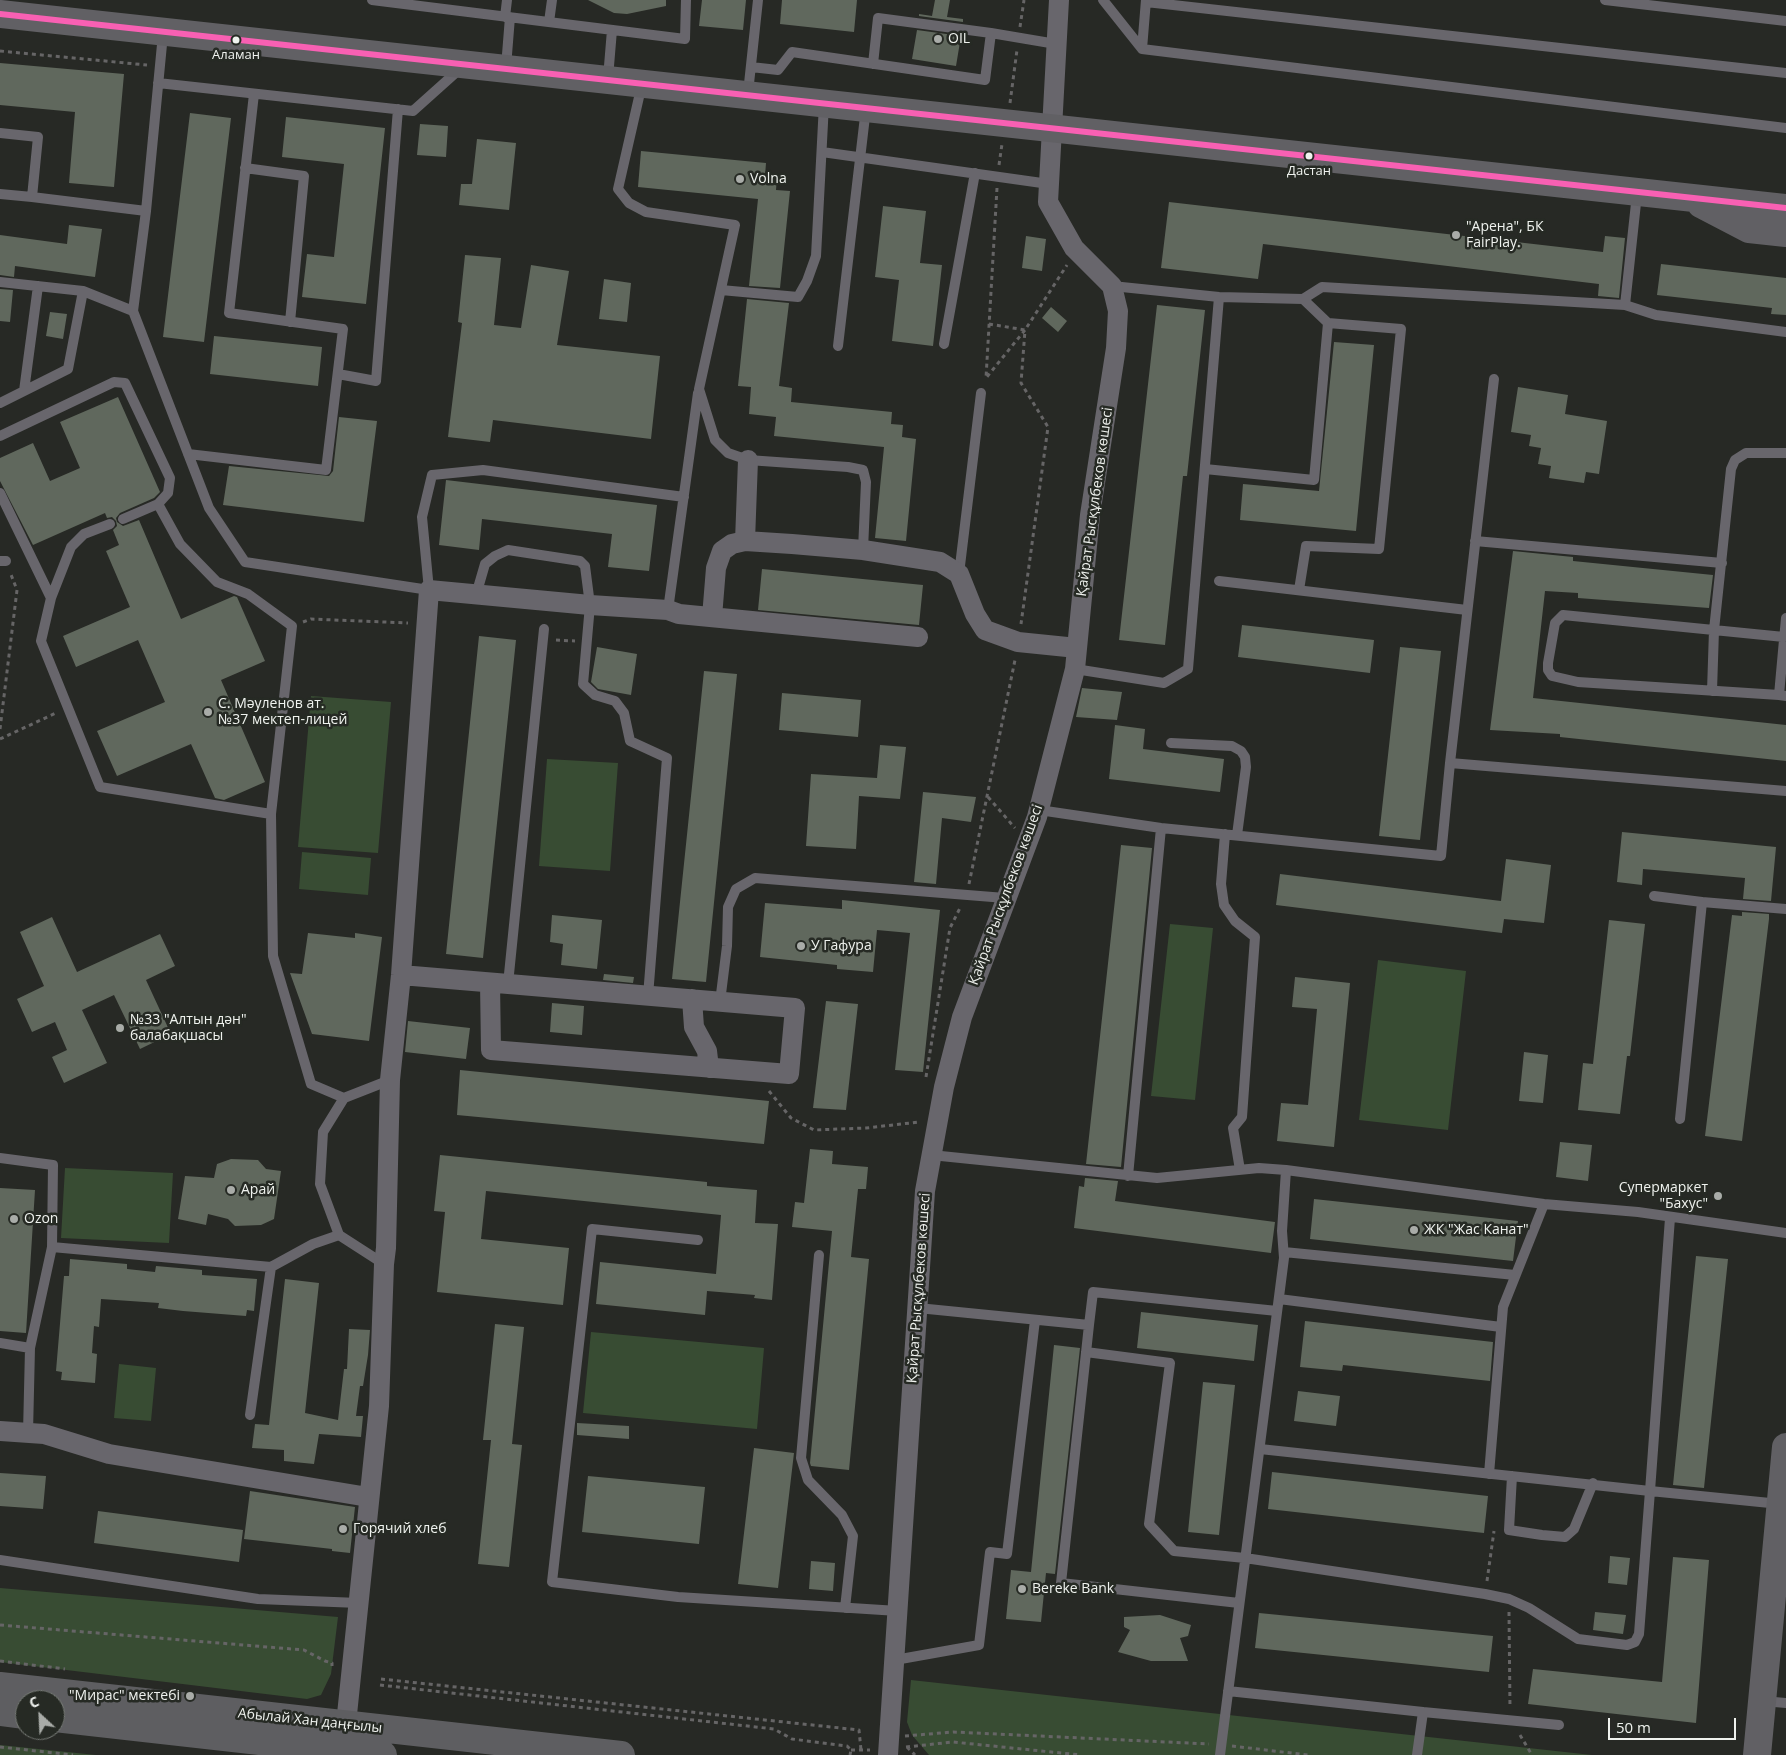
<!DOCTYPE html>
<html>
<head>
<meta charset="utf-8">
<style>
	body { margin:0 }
	#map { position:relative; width:1786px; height:1755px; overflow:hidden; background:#272925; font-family:"Open Sans",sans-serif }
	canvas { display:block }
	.north { position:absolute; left:15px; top:1690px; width:50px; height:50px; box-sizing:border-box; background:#262a24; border:1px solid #767a75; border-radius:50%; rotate:335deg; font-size:14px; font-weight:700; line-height:20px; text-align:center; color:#eff2ee }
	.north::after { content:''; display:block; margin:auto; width:18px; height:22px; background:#a9aca8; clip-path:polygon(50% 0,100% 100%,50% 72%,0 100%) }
	.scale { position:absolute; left:1608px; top:1718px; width:128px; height:22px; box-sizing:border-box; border:2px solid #eff2ee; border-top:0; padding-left:6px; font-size:15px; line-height:18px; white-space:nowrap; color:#eff2ee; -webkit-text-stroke:4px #262a24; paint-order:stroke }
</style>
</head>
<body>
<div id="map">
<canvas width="1786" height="1755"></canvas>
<div class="north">С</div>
<div class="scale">50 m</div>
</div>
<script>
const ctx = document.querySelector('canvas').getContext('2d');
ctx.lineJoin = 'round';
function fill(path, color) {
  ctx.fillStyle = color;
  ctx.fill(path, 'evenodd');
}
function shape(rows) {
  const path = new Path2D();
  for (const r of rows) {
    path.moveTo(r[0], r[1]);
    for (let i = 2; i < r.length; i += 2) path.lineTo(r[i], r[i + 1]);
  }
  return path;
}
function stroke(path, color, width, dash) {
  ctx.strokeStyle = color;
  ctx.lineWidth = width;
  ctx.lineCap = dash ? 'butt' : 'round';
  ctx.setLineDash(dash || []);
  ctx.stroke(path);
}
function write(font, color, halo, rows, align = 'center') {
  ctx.font = font + ' "Open Sans",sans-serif';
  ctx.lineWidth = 5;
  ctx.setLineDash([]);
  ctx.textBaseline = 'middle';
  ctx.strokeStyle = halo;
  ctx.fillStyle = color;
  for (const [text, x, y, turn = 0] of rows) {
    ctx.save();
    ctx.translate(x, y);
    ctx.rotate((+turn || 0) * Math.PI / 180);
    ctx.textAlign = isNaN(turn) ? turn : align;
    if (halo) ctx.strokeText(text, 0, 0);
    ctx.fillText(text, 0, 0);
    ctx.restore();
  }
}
const green = shape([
	[311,696,391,702,378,853,298,847],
	[547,759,618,763,610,871,539,866],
	[302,852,371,858,368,895,299,889],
	[1170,924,1213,928,1195,1100,1151,1096],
	[1378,960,1466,971,1448,1130,1359,1120],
	[65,1168,173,1173,169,1243,61,1238],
	[591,1332,764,1348,757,1429,583,1413],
	[119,1364,156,1368,151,1421,114,1418],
	[0,1588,338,1617,331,1674,321,1695,307,1699,0,1662],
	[911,1680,1592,1755,929,1755,912,1735,907,1722],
	[0,1745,96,1755,0,1755]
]);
const building = shape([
	[588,0,666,0,666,6,627,14,614,13],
	[702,0,746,0,743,30,699,26],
	[782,0,857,0,854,32,780,24],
	[935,0,950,0,947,17,963,19,963,22,919,16,919,14,932,16],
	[917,30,961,36,956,66,912,59],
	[0,63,124,74,114,187,69,183,75,112,0,105],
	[190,113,231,118,204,342,163,337],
	[286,117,385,128,366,304,302,297,307,254,334,257,344,164,282,157],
	[420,124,448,126,446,157,417,155],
	[477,139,516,143,509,210,459,205,461,184,472,184],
	[641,151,766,163,765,176,777,177,776,190,790,191,780,288,749,286,758,199,638,187],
	[1169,202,1603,252,1605,236,1625,238,1619,298,1598,296,1599,284,1263,244,1258,279,1161,268],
	[883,206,926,211,920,263,942,265,933,346,892,341,899,280,875,277],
	[69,225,102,229,95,277,15,266,14,277,0,275,0,235,67,244],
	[1026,236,1046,239,1042,271,1022,268],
	[465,255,501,258,494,325,521,328,531,265,569,271,557,345,660,356,651,439,493,420,490,442,448,437,462,323,458,322],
	[1661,264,1786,278,1786,315,1771,314,1772,308,1657,295],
	[604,279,631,283,627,322,599,319],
	[0,289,13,290,10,322,0,321],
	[747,299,789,303,779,386,792,388,791,402,892,412,891,424,903,425,902,437,916,439,906,541,875,538,884,447,774,436,776,417,749,414,751,387,738,386],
	[1157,305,1205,310,1187,476,1183,476,1165,645,1119,640],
	[1051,307,1067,321,1058,332,1042,318],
	[50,312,67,314,63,339,46,336],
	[214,336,322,347,318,386,210,374],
	[1334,342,1374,345,1356,531,1240,520,1243,484,1319,491],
	[1518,387,1568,395,1565,414,1607,421,1599,474,1586,472,1584,483,1549,478,1551,466,1538,464,1541,448,1529,446,1531,435,1511,432],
	[118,397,160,492,154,498,120,513,116,518,117,522,123,526,139,520,181,619,234,596,237,597,265,661,221,680,265,782,224,800,215,798,191,744,117,776,97,731,165,702,138,640,76,667,63,636,130,607,106,551,119,545,113,530,117,526,116,521,112,517,107,518,105,513,33,545,0,481,0,458,33,443,50,481,80,468,60,422],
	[339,417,377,421,364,522,223,505,229,466,329,476,333,471],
	[446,480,657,505,649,571,608,567,612,534,482,519,479,550,439,545],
	[1513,551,1573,557,1573,561,1713,575,1709,608,1578,598,1578,593,1545,591,1533,698,1786,725,1786,761,1560,737,1560,734,1490,730],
	[762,569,923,585,919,625,758,610],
	[1242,625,1374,640,1370,673,1238,657],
	[479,636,516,640,483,958,446,954],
	[597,647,637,654,631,695,598,689,591,682],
	[1400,647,1441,651,1420,840,1379,836],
	[704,671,737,674,706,982,672,979],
	[1082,688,1122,692,1117,720,1076,717],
	[782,693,861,700,858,737,779,730],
	[1115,725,1145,729,1143,749,1224,759,1220,792,1109,779],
	[880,745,906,747,900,799,859,796,856,849,806,846,811,774,877,778],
	[923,792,976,797,971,822,942,818,936,884,914,882],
	[1622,832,1776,847,1771,901,1743,899,1745,878,1643,869,1642,885,1617,882],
	[1121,845,1152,848,1121,1167,1086,1164],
	[1506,859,1551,865,1544,923,1504,919,1502,933,1276,905,1280,874,1501,901],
	[842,900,940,910,923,1072,895,1070,910,933,877,930,873,972,837,969,837,965,760,957,765,903,842,909],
	[1742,912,1769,914,1769,919,1742,1141,1705,1136,1732,915,1742,916],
	[552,915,602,920,597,969,561,965,563,944,550,942],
	[52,917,77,972,160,934,175,966,146,980,171,1034,140,1049,114,995,82,1010,107,1063,64,1083,52,1057,67,1050,55,1022,32,1032,17,999,44,986,20,932],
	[1609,920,1645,924,1630,1056,1627,1056,1620,1114,1578,1110,1583,1063,1593,1064],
	[308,933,355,938,355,933,382,937,369,1041,312,1034,290,973,302,974],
	[604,974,634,977,633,983,603,980],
	[1295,977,1350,983,1334,1147,1277,1141,1281,1103,1308,1105,1317,1009,1292,1007],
	[826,1001,858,1004,846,1110,813,1108],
	[552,1003,584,1006,582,1035,550,1032],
	[408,1021,470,1028,466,1059,405,1052],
	[1524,1052,1548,1055,1543,1103,1519,1101],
	[460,1070,769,1101,764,1144,457,1115],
	[1560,1142,1592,1145,1588,1181,1556,1177],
	[810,1149,833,1151,832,1164,868,1167,866,1189,858,1189,851,1257,869,1259,849,1470,811,1466,810,1463,832,1231,792,1227,795,1202,804,1203],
	[440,1155,707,1182,707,1186,757,1190,755,1223,778,1224,772,1300,754,1298,755,1295,707,1291,705,1315,596,1304,600,1262,716,1274,721,1215,486,1191,481,1239,569,1248,563,1305,437,1292,445,1212,434,1211],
	[231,1159,258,1160,266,1169,281,1171,274,1219,261,1225,235,1226,228,1219,208,1214,206,1225,178,1219,185,1176,214,1178,217,1164],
	[1085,1178,1118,1181,1115,1201,1275,1222,1271,1253,1074,1228,1079,1186,1084,1187],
	[0,1188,35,1190,26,1333,0,1331],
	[1314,1199,1518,1221,1513,1261,1310,1239],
	[1696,1256,1728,1259,1704,1488,1673,1485],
	[70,1259,127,1264,127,1269,155,1272,156,1266,202,1270,202,1275,257,1279,254,1311,247,1310,246,1316,183,1311,158,1308,159,1303,101,1299,99,1327,94,1326,92,1353,97,1354,95,1383,61,1380,62,1372,56,1371,64,1276,69,1276],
	[285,1279,319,1283,305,1413,338,1420,344,1369,347,1369,349,1329,370,1330,368,1355,363,1386,360,1386,356,1416,363,1416,361,1437,319,1434,314,1464,284,1461,284,1450,252,1448,255,1424,269,1425],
	[1141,1312,1258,1325,1254,1361,1137,1348],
	[1305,1321,1493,1342,1490,1381,1343,1365,1342,1371,1300,1367],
	[495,1324,524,1327,512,1444,522,1445,509,1567,478,1564,491,1440,483,1440],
	[1054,1345,1080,1348,1055,1574,1046,1573,1041,1622,1006,1619,1011,1570,1031,1572],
	[1203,1382,1235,1385,1219,1535,1188,1532],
	[1298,1391,1340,1396,1336,1426,1294,1421],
	[577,1423,629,1426,629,1439,577,1435],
	[754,1448,794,1453,778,1588,738,1584],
	[1272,1472,1488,1496,1484,1533,1268,1509],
	[0,1473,46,1476,43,1509,0,1506],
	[588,1476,705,1487,699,1544,582,1532],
	[250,1491,355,1507,350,1553,332,1551,332,1549,244,1539],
	[98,1511,243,1530,239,1562,94,1543],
	[1610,1556,1630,1558,1627,1585,1608,1583],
	[1673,1557,1709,1560,1696,1723,1528,1704,1533,1669,1662,1682],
	[811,1561,835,1563,833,1591,809,1589],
	[1595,1612,1626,1615,1623,1634,1593,1630],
	[1259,1613,1493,1636,1489,1672,1255,1648],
	[1160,1615,1191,1625,1188,1636,1180,1638,1188,1661,1151,1661,1118,1652,1130,1630,1124,1627,1124,1617]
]);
const path = shape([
	[1020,27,1024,0],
	[0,51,147,65],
	[1010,103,1017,50],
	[999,165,1002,144],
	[997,188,986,378,1025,330,1021,383,1048,427,1021,624],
	[989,324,1025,330,1067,265],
	[303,622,311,619,408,623],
	[556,640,575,641],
	[0,729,17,590,10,572],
	[0,739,56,713],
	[988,797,1015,828],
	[969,884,1015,660],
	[926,1077,950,928,961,906],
	[769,1091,791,1118,814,1130,866,1128,919,1122],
	[1487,1581,1494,1531],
	[1509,1612,1510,1708],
	[0,1625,304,1650,325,1661,332,1663,332,1666],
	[0,1661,65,1669],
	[381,1679,859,1730,861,1750],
	[380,1685,774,1729,792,1739,847,1746,851,1750,850,1755],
	[1520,1735,1532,1755],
	[905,1736,953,1732,1209,1744],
	[1232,1746,1308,1755],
	[0,1747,73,1755],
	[906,1747,953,1742,1081,1755],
	[907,1747,915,1755],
	[851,1750,870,1750]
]);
const lane = shape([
	[372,0,685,39,686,0],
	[1103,0,1142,49,1786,128],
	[1605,0,1786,21],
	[1146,2,1786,73],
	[505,17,507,0],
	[549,22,552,0],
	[163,34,146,211,133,311,209,508,245,562,429,590,422,517,432,475,483,470,684,497],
	[1142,49,1146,0],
	[873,64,878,18,991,33],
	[506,67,510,17],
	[751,67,778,70,792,52,985,80,991,33,1056,44],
	[608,78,612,30],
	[158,83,413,111,461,68],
	[642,84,618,189,629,203,646,212,735,225,699,389,715,440,728,453,748,460,848,467,863,470,866,482,863,550],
	[748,93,758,0],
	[0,133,38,137,32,197,146,211],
	[822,152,1049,184],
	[245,168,304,176,290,322],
	[0,194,32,197],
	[0,282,83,291],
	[1112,286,1219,297,1303,299,1322,287,1625,305,1656,315,1786,332],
	[721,290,798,297,807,281,816,256,824,104],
	[1625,305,1637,194],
	[944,344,975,173],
	[838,346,866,108],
	[338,374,376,381,398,109],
	[1494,379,1450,763,1786,791],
	[24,391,38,286],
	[0,403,68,369,83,291,133,311],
	[0,436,114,382,125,383,170,478,168,493,158,504,123,519],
	[188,454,326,470,343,329,229,313,254,94],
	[1205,469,1314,480,1328,323],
	[0,493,51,598,41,641,100,787,271,814],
	[158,504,180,544,217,582,248,594,292,626,271,814,273,956,311,1084,344,1098],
	[1475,541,1722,563],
	[0,561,6,561],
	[959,574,981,393],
	[1219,581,1467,610],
	[1299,590,1306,546,1379,549,1401,329,1328,323,1303,299],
	[476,595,485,564,495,556,508,550,580,561,585,566,590,605,583,684,595,695,615,701,624,713,630,741,667,758,648,996],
	[51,598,71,547,84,534,110,524],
	[668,610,698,393],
	[1786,618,1779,695,1786,696],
	[1075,669,1164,683,1188,669,1219,297],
	[1712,691,1714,630,1731,469,1735,460,1746,453,1786,453],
	[1779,695,1578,682,1552,676,1548,670,1548,663,1555,623,1563,615,1784,637],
	[1171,743,1232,746,1241,751,1245,757,1246,767,1237,835],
	[1039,810,1161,828,1441,856,1450,763],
	[1225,834,1221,884,1224,905,1235,921,1255,937,1242,1117,1233,1128,1240,1170],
	[1654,896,1702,902],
	[508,984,544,629],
	[720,1002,727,946,728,907,736,889,755,878,1005,898],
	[1680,1119,1702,902,1786,909],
	[931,1155,1157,1178,1259,1168,1286,1170,1544,1204,1638,1212,1786,1233],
	[0,1158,53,1165,52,1247,30,1348,28,1433],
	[1128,1176,1161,828],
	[698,1240,592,1229,552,1582,678,1597,898,1611],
	[52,1247,271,1267,313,1244,339,1235],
	[1284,1252,1515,1275],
	[819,1255,801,1458,808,1480,842,1515,853,1536,845,1608],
	[384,1264,339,1235,320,1184,323,1132,344,1098,390,1080],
	[1279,1299,1501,1327],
	[918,1308,1089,1325,1093,1292,1277,1311],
	[1089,1325,1061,1583,1239,1603],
	[0,1343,30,1348],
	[1086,1352,1170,1363,1149,1524,1174,1551,1245,1558,1485,1594,1509,1599,1529,1608,1578,1639,1627,1645,1635,1642,1639,1634,1650,1491,1780,1504],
	[250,1415,271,1267],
	[1260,1449,1650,1491,1670,1218],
	[1489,1474,1503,1307,1544,1204],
	[1512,1476,1509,1530,1542,1535,1565,1537,1574,1529,1593,1483],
	[0,1560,258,1599,359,1603],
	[895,1660,979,1645,990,1552,1007,1554,1035,1320],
	[1228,1691,1423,1712,1417,1755],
	[1763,1701,1786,1703],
	[1423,1712,1559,1725],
	[1220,1755,1284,1258,1282,1231,1286,1170]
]);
const street = shape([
	[745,541,748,460],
	[712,617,716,568,722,551,732,544,745,541,792,544,863,550,940,562,959,574,975,614,985,630,1018,642,1077,648],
	[401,975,795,1008,789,1074,491,1050,490,983],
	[692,999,694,1027,707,1051,709,1068],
	[0,1431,44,1434,109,1454,368,1497],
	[340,1737,346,1724,379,1406,384,1264,386,1248,390,1080,401,975,429,590,590,605,668,610,679,614,918,637],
	[888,1755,925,1191,944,1087,962,1017,1037,817,1075,669,1090,515,1116,348,1118,311,1112,286,1074,248,1048,202,1059,0]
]);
const secondary = shape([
	[0,14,1786,208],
	[1701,204,1749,229,1786,233],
	[1757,1755,1786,1447]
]);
const primary = shape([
	[0,1686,621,1755],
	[0,1712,25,1715],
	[55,1718,383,1755]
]);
const bus1 = shape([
	[0,14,1786,208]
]);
const markers = [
	[938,39,5,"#a9aca8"],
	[236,40,4.5,"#eff2ee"],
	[1309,156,4.5,"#eff2ee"],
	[740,179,5,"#a9aca8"],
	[1456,235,5,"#a9aca8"],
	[208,712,5,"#a9aca8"],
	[801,946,5,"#a9aca8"],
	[120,1028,5,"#a9aca8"],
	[231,1190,5,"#a9aca8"],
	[1718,1196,5,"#a9aca8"],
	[14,1219,5,"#a9aca8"],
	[1414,1230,5,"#a9aca8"],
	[343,1529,5,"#a9aca8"],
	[1022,1589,5,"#a9aca8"],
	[190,1696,5,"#a9aca8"]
];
const busNames = [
	["Аламан",236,55],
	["Дастан",1309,171]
];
const poiNames = [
	["OIL",948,39],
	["Volna",750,179],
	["\"Арена\", БК",1466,227],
	["FairPlay.",1466,243],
	["С. Мәуленов ат.",218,704],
	["№37 мектеп-лицей",218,720],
	["У Гафура",811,946],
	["№33 \"Алтын дән\"",130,1020],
	["балабақшасы",130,1036],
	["Супермаркет",1708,1188,"right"],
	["\"Бахус\"",1708,1204,"right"],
	["Арай",241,1190],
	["Ozon",24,1219],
	["ЖК \"Жас Канат\"",1424,1230],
	["Горячий хлеб",353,1529],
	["Bereke Bank",1032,1589],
	["\"Мирас\" мектебі",180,1696,"right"]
];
const streetNames = [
	["Қайрат Рысқұлбеков көшесі",1095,502,-82],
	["Қайрат Рысқұлбеков көшесі",1006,895,-70],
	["Қайрат Рысқұлбеков көшесі",919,1288,-86],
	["Абылай Хан даңғылы",310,1721,6]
];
fill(green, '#384c33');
fill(building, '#60685d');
stroke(path, '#666566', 3, [4, 4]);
stroke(lane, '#68666c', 10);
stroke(street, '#68666c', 20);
stroke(secondary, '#616064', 28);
stroke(primary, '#5e5e61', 28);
stroke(bus1, '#f860b3', 6);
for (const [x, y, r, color] of markers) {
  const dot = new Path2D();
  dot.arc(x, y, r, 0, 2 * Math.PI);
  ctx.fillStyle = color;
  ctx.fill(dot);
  stroke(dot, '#262a24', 2);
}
write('13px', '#eff2ee', '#262a24', busNames);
write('14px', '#eff2ee', '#262a24', poiNames, 'left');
write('14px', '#eff2ee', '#262a24', streetNames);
</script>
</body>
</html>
